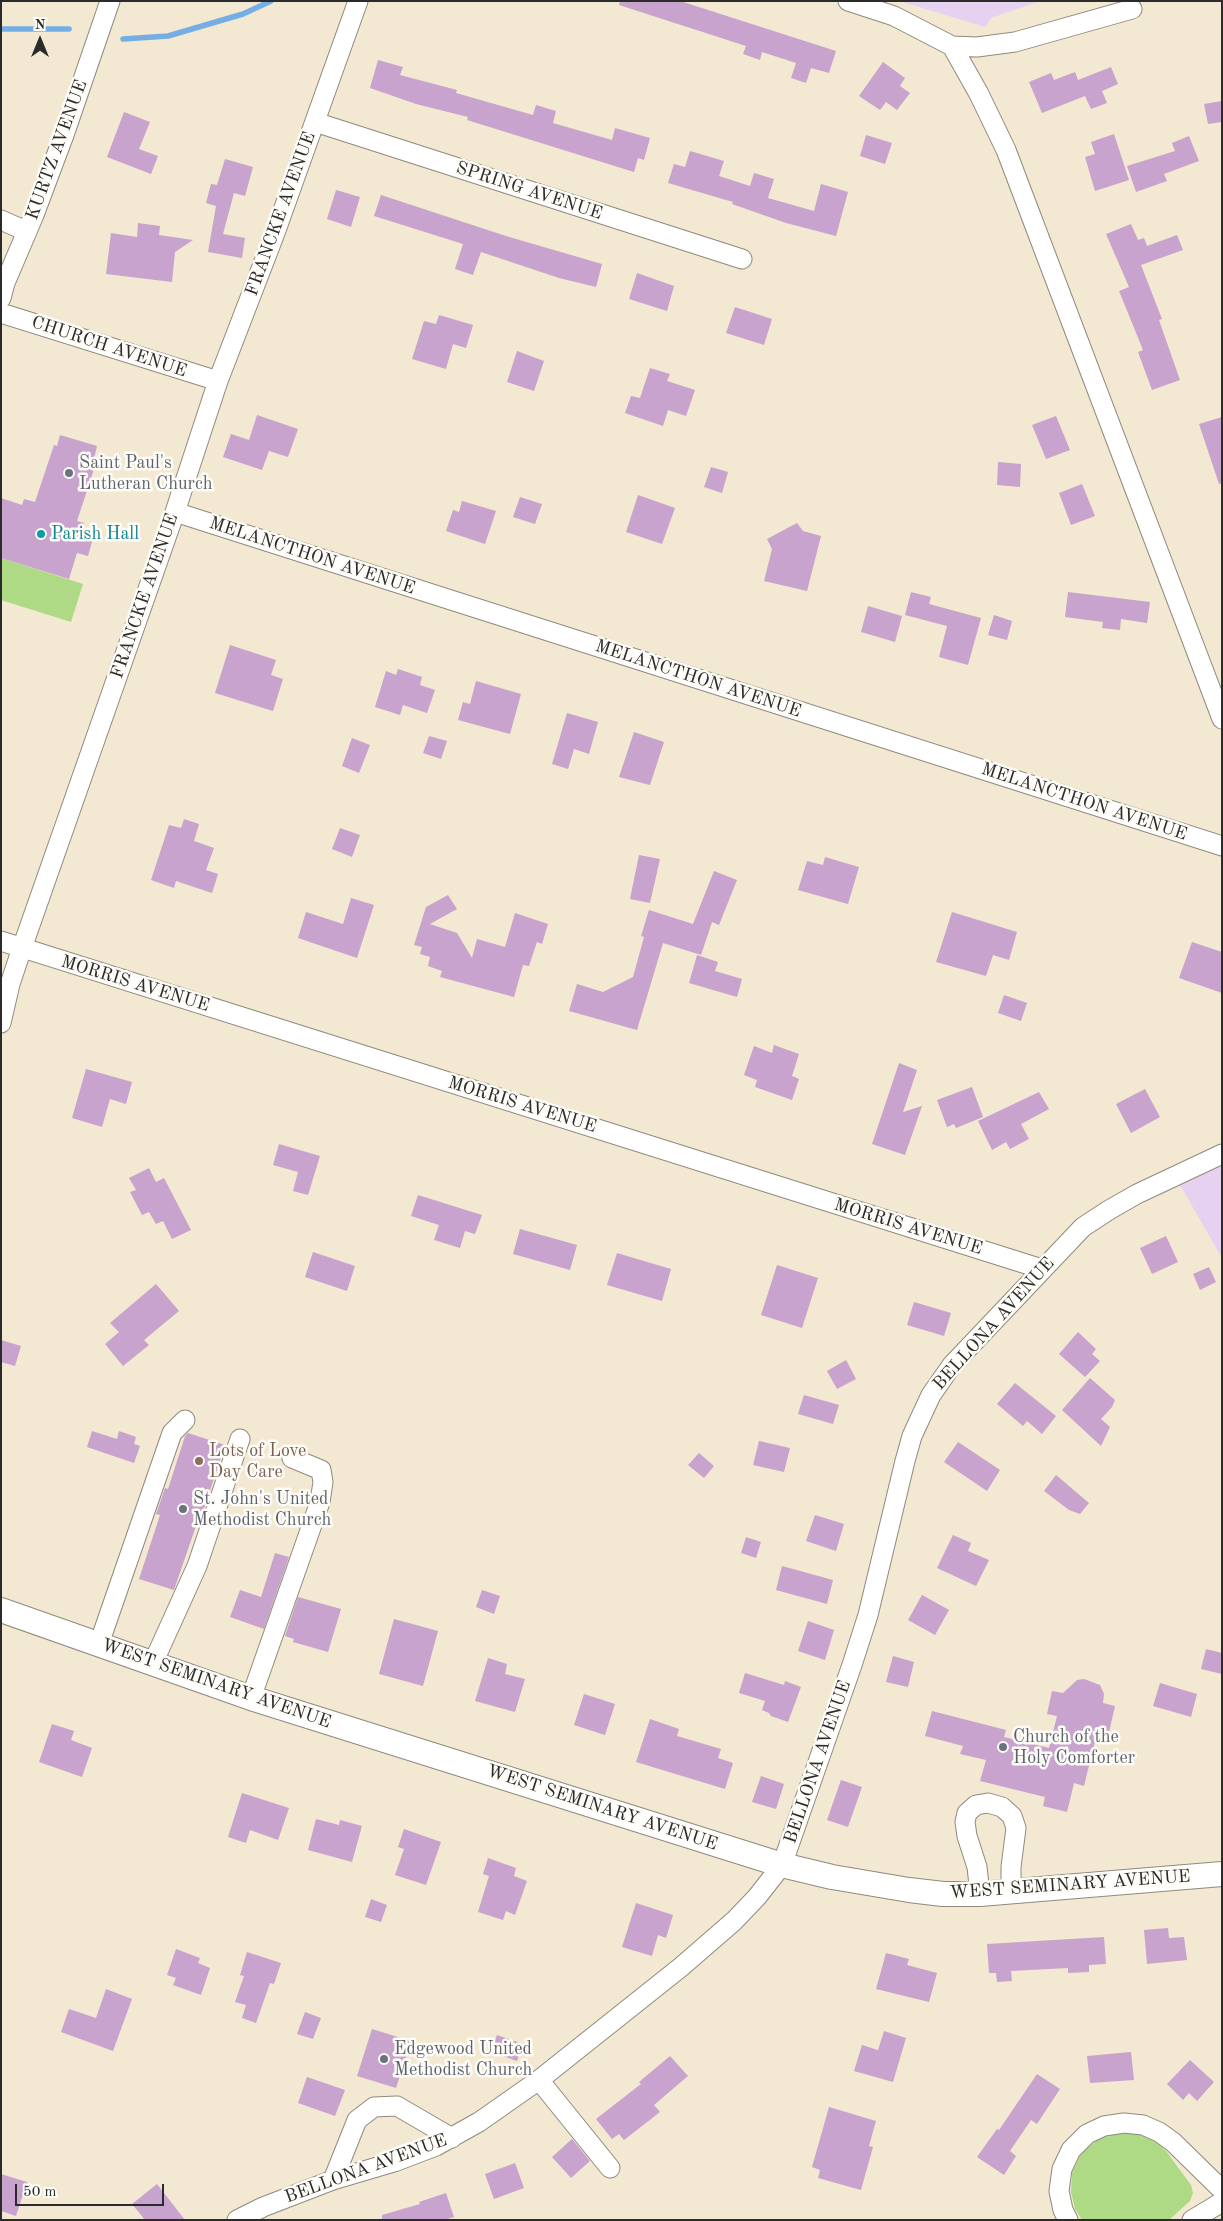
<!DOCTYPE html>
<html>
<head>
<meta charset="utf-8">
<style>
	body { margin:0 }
	#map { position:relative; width:1223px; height:2221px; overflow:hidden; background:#f3e8d1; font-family:"Old Standard TT",serif }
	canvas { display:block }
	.frame { position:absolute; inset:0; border:2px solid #2b2b2b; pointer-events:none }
	.north { position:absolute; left:15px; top:15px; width:50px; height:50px; -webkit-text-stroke:4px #fdfcf7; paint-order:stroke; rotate:0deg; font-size:14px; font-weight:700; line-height:20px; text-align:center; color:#2b2b2b }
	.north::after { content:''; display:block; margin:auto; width:18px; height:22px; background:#2b2b2b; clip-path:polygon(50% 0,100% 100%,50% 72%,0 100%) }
	.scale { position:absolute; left:15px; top:2184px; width:149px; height:22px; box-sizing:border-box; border:2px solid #2b2b2b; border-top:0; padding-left:6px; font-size:15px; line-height:18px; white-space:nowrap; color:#2b2b2b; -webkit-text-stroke:4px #fdfcf7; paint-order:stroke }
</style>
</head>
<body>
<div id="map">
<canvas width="1223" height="2221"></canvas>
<div class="frame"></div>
<div class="north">N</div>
<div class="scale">50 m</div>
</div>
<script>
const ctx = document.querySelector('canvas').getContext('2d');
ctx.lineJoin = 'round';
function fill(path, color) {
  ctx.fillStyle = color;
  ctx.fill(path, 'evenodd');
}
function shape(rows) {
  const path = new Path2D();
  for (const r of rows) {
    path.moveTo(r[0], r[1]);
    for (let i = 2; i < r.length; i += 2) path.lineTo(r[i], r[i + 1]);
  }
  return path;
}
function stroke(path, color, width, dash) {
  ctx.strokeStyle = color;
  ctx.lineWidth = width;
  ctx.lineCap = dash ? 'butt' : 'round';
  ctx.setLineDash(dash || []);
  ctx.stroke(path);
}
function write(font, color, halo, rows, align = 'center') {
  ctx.font = font + ' "Old Standard TT",serif';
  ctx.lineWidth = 5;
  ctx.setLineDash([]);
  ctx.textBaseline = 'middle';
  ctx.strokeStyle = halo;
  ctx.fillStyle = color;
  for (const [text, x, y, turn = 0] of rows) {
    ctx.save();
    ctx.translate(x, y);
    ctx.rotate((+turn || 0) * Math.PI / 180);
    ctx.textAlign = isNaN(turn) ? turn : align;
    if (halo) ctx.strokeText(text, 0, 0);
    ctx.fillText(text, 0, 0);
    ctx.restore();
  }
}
const built = shape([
	[899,1,1040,1,991,18,985,27],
	[1222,1166,1222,1258,1180,1185]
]);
const green = shape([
	[1,558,83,584,71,622,1,600],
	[1130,2133,1145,2136,1156,2142,1166,2151,1191,2185,1193,2193,1190,2201,1169,2220,1082,2220,1075,2209,1071,2192,1072,2173,1082,2152,1100,2138,1116,2134]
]);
const stream = shape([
	[1,29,69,29],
	[123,39,168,36,243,14,271,1]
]);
const building = shape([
	[620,1,680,1,836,51,829,73,811,68,806,83,791,78,796,63,762,52,760,60,743,54,746,46,619,5],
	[378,60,403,67,400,75,457,90,456,93,533,115,536,105,556,111,553,123,612,140,615,128,650,138,644,160,638,158,634,172,467,120,468,117,416,104,370,88],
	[883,62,905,78,900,86,910,93,897,110,886,102,880,110,859,96],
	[1111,67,1118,84,1102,91,1107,103,1091,109,1085,96,1042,113,1029,82,1051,73,1054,80,1075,72,1078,80],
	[1222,101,1222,122,1208,124,1204,104],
	[124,112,150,122,139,149,158,156,151,174,107,157],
	[1114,134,1129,180,1095,191,1085,157,1095,154,1091,142],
	[866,135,892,143,885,164,860,156],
	[1189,136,1199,161,1164,174,1167,181,1136,192,1127,166,1175,151,1172,143],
	[690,151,724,161,719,176,750,186,754,173,774,179,768,198,814,211,821,184,848,192,836,236,786,223,732,204,733,202,668,183,674,164,685,167],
	[225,159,253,167,245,196,234,193,223,234,245,238,242,258,208,252,216,206,206,203,211,184,217,185],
	[336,190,360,197,351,227,327,219],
	[381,195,506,236,602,264,596,287,559,278,481,252,473,275,455,269,463,244,374,216],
	[138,223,160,226,159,235,193,240,175,252,172,282,106,274,111,233,137,237],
	[1131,224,1138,240,1144,238,1147,246,1177,235,1183,250,1141,265,1162,319,1159,320,1180,380,1152,390,1138,352,1143,350,1119,291,1129,287,1106,234],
	[637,273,674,286,667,311,629,299],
	[735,307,772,319,764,345,726,333],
	[439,315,473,325,466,348,453,344,446,369,412,359,424,321,436,324],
	[517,351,544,361,534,391,507,382],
	[650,368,670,374,667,381,695,390,686,416,668,410,663,426,625,413,631,396,640,398],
	[257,415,298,429,288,457,269,451,262,470,223,457,231,434,249,440],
	[1056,416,1070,450,1046,459,1032,425],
	[1222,417,1222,483,1219,484,1199,424],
	[60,435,97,446,94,459,97,460,77,521,84,523,82,527,95,531,88,556,77,553,69,579,1,558,1,498,22,505,24,499,35,502,54,445,57,446],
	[998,462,1021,464,1020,487,997,485],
	[711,467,728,472,722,493,704,487],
	[1082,484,1095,516,1071,525,1059,493],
	[638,495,675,508,662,544,626,532],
	[520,497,542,504,535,524,513,517],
	[462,501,496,511,485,544,446,531,453,510,459,512],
	[797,523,803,531,821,536,807,591,764,581,772,549,767,539],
	[911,592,931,597,929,604,981,618,968,665,939,657,947,626,905,615],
	[1068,592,1150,602,1147,623,1121,619,1120,630,1102,628,1103,622,1065,617],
	[868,606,902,616,895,642,861,632],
	[994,615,1012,621,1007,640,988,635],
	[230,645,276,660,271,675,283,679,273,711,215,693],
	[398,669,422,677,420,685,435,690,427,713,403,705,400,715,375,707,386,671,396,675],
	[476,681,521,694,510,734,458,720,463,702,470,704],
	[567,713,598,722,589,754,574,749,568,769,552,764],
	[634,732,664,742,650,785,619,777],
	[429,736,447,741,441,759,423,753],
	[352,738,370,745,359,773,342,766],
	[184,819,199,824,194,841,214,848,206,870,218,874,212,893,176,881,174,888,151,880,169,825,181,828],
	[340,828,360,835,352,857,332,849],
	[639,855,660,859,650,903,630,899],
	[825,857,859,867,848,904,798,890,807,861,823,865],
	[714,871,737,880,719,925,712,922,701,955,663,943,637,1030,569,1011,577,984,603,992,633,977,644,937,641,936,649,910,693,924],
	[448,895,457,909,430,924,457,933,472,958,477,939,505,947,515,913,548,924,542,944,537,942,529,966,523,965,514,997,440,977,442,971,428,966,430,957,420,954,422,947,414,945,426,907],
	[351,898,374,905,357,958,298,938,306,912,343,924],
	[952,912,1017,932,1009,960,993,955,986,976,936,962],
	[1192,942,1222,952,1222,993,1179,978],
	[697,955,718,962,715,971,742,979,737,997,689,983],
	[1004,995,1027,1003,1021,1021,998,1013],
	[774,1045,799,1054,792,1076,799,1079,792,1100,755,1087,757,1080,744,1075,754,1046,772,1053],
	[899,1063,917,1070,903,1112,922,1106,905,1155,872,1144],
	[86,1069,132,1082,126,1104,110,1099,102,1127,72,1118],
	[972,1087,983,1117,956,1128,954,1124,947,1127,937,1100],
	[1145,1089,1160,1117,1131,1133,1116,1104],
	[1039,1092,1049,1109,1021,1124,1029,1139,1010,1149,1006,1142,992,1150,978,1121],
	[279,1144,320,1156,308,1195,293,1191,298,1172,273,1165],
	[149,1168,156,1182,164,1178,191,1230,172,1239,163,1221,156,1224,149,1212,142,1215,130,1192,136,1190,129,1178],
	[418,1195,482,1215,475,1234,465,1231,460,1248,434,1240,439,1225,411,1216],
	[520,1229,577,1245,570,1270,513,1254],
	[1166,1236,1178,1262,1152,1274,1140,1248],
	[313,1252,355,1266,347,1291,305,1277],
	[617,1253,671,1269,662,1301,607,1285],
	[777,1265,818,1278,802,1328,761,1315],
	[1209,1267,1216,1282,1200,1290,1193,1274],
	[156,1284,179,1311,144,1340,149,1345,123,1366,105,1344,119,1332,110,1323],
	[914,1302,951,1313,944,1336,907,1325],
	[1078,1332,1096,1349,1092,1354,1100,1361,1085,1377,1059,1354],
	[1,1340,21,1346,15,1366,1,1362],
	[846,1360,856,1379,837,1389,827,1371],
	[1090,1378,1115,1400,1112,1407,1101,1419,1110,1427,1101,1446,1062,1410],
	[1015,1383,1056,1416,1042,1434,1027,1421,1023,1426,997,1404],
	[804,1395,839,1405,833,1424,798,1414],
	[92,1431,117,1439,119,1431,136,1437,134,1444,140,1446,134,1463,87,1447],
	[188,1433,225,1445,198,1527,196,1526,174,1590,139,1579,160,1515,156,1514,165,1488,168,1489,185,1436],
	[759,1441,790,1448,784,1472,753,1465],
	[958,1442,1000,1470,987,1491,944,1462],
	[699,1453,714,1466,704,1478,688,1465],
	[1056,1475,1089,1503,1080,1514,1069,1510,1044,1491],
	[815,1515,844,1524,836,1551,806,1541],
	[953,1535,971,1543,968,1551,989,1560,976,1586,937,1568],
	[746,1537,761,1542,756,1558,741,1553],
	[275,1553,289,1557,264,1629,230,1617,240,1590,261,1597],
	[782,1566,833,1580,827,1604,776,1590],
	[482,1590,500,1596,494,1614,476,1607],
	[922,1595,949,1610,935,1635,908,1620],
	[298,1597,341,1609,328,1652,293,1642,294,1639,285,1636],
	[394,1619,438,1631,423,1686,379,1674],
	[808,1621,834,1630,825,1660,798,1651],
	[1206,1649,1222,1653,1222,1674,1201,1669],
	[893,1656,914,1662,908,1687,886,1682],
	[488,1658,507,1664,505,1674,525,1679,515,1712,475,1701],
	[745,1673,784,1685,785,1681,801,1687,788,1722,771,1716,769,1713,762,1710,765,1701,739,1693],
	[1084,1679,1100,1685,1104,1694,1103,1703,1115,1706,1109,1732,1098,1729,1084,1786,1074,1783,1067,1812,1043,1806,1045,1797,980,1781,986,1760,960,1754,963,1746,925,1736,932,1711,1006,1730,1004,1737,1049,1748,1057,1716,1047,1714,1052,1691,1063,1693,1077,1680],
	[1160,1683,1197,1694,1191,1717,1153,1706],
	[584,1694,615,1704,605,1735,574,1725],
	[650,1719,679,1729,677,1736,721,1749,718,1758,733,1763,725,1789,636,1762],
	[52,1724,74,1731,71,1740,92,1748,82,1777,39,1762],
	[761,1776,784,1784,776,1809,752,1802],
	[841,1780,862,1787,848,1827,827,1820],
	[242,1793,289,1808,278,1840,250,1830,246,1843,228,1837],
	[316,1819,339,1825,340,1820,362,1826,352,1862,308,1850],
	[404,1829,441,1842,426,1885,395,1875,404,1849,398,1847],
	[488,1858,516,1868,514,1876,527,1881,515,1915,506,1911,503,1920,478,1912,489,1876,483,1874],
	[371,1899,387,1905,381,1922,365,1917],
	[636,1903,673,1915,666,1938,658,1935,652,1956,622,1947],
	[1168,1928,1169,1938,1184,1937,1187,1960,1147,1964,1144,1930],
	[1104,1937,1106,1964,1089,1965,1089,1972,1068,1973,1068,1968,1011,1971,1012,1981,997,1982,996,1973,989,1973,987,1944],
	[176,1949,200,1958,198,1963,210,1968,201,1995,173,1985,176,1978,167,1975],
	[247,1952,281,1963,274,1984,270,1983,256,2023,242,2018,246,2005,235,2002,244,1976,240,1975],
	[886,1953,909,1959,907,1965,937,1973,929,2002,876,1989],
	[106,1989,132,1999,113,2051,61,2032,69,2009,96,2018],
	[305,2012,321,2018,313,2039,297,2034],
	[372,2029,411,2041,396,2088,357,2076],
	[884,2031,906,2038,893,2082,854,2071,862,2045,878,2050],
	[497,2035,523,2044,517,2061,491,2052],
	[1131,2052,1134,2080,1090,2083,1087,2056],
	[670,2056,688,2076,654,2105,660,2112,624,2140,619,2134,612,2139,596,2119,641,2084,639,2082],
	[1190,2060,1214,2082,1197,2101,1189,2093,1183,2100,1167,2084],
	[1037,2074,1060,2089,1037,2124,1031,2120,1010,2151,1016,2156,1004,2175,977,2157,997,2129,999,2130],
	[307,2077,345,2090,335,2116,298,2103],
	[829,2107,876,2121,869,2146,873,2147,861,2190,818,2178,820,2170,812,2167],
	[572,2139,590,2161,571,2178,552,2157],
	[515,2163,524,2188,494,2199,485,2174],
	[1,2174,27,2182,16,2216,1,2211],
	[157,2184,185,2220,145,2220,132,2204],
	[446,2193,454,2217,444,2220,382,2220,382,2215,420,2204,419,2202]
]);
const minor = shape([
	[848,1,894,16,952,46,977,47,1015,42,1132,9],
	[952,46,979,94,1006,150,1222,719],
	[315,122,742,259],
	[1,220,26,231],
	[1,298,5,283,34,215,64,135,110,1],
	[1,313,218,381],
	[175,512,1222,846],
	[1,941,1042,1269],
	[1,1023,10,984,22,948,175,512,218,381,275,233,358,1],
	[99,1644,172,1433,185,1420],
	[153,1663,197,1566,240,1439],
	[251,1698,320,1502,323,1482,321,1470,292,1458],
	[980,1894,977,1867,967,1836,965,1822,967,1813,976,1805,988,1803,1002,1807,1012,1816,1016,1828,1011,1867,1011,1892],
	[539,2080,610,2168],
	[333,2180,357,2120,374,2107,397,2106,452,2138],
	[237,2220,263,2207,333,2180,394,2162,436,2146,479,2122,539,2080,681,1967,734,1921,757,1897,782,1865,852,1665,868,1615,905,1461,912,1436,931,1395,952,1365,1083,1227,1109,1210,1137,1194,1222,1154],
	[1068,2220,1063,2210,1059,2191,1062,2169,1071,2150,1087,2134,1104,2126,1124,2123,1143,2125,1159,2132,1173,2142,1222,2190],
	[1192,2220,1222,2202]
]);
const major = shape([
	[1,1610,251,1698,782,1865,832,1877,909,1890,943,1894,980,1894,1222,1874]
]);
const markers = [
	[69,473,5,"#6b7280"],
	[41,534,5,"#0f9aa8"],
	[199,1461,5,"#8d6e63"],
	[183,1509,5,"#6b7280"],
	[1003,1747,5,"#6b7280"],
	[384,2059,5,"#6b7280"]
];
const streetNames = [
	["KURTZ AVENUE",57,150,-70],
	["SPRING AVENUE",529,191,18],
	["FRANCKE AVENUE",281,214,-70],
	["CHURCH AVENUE",109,347,18],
	["MELANCTHON AVENUE",312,556,18],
	["FRANCKE AVENUE",145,596,-71],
	["MELANCTHON AVENUE",698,679,18],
	["MELANCTHON AVENUE",1084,802,18],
	["MORRIS AVENUE",135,984,17],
	["MORRIS AVENUE",522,1105,17],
	["MORRIS AVENUE",908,1227,17],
	["BELLONA AVENUE",994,1324,-48],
	["WEST SEMINARY AVENUE",216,1684,19],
	["BELLONA AVENUE",818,1762,-71],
	["WEST SEMINARY AVENUE",602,1808,18],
	["WEST SEMINARY AVENUE",1070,1885,-4],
	["BELLONA AVENUE",366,2169,-20]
];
const worshipNames = [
	["Saint Paul's",79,463],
	["Lutheran Church",79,484],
	["St. John's United",193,1499],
	["Methodist Church",193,1520],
	["Church of the",1013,1737],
	["Holy Comforter",1013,1758],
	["Edgewood United",394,2049],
	["Methodist Church",394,2070]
];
const cultureNames = [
	["Parish Hall",51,534]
];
const educationNames = [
	["Lots of Love",209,1451],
	["Day Care",209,1472]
];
fill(built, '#e6d2f0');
fill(green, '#aed985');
stroke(stream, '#74aee4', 5.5);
fill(building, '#c7a3cd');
stroke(minor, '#8f8a7e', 21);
stroke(major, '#8f8a7e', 26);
stroke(minor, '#fff', 19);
stroke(major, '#fff', 24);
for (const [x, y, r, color] of markers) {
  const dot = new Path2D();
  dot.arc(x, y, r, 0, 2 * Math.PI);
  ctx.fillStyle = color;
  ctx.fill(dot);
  stroke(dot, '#fdfcf7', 2);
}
write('18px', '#2b2b2b', '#fdfcf7', streetNames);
write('18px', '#5b616d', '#fdfcf7', worshipNames, 'left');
write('18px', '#0d838f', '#fdfcf7', cultureNames, 'left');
write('18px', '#785e54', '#fdfcf7', educationNames, 'left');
</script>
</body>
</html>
